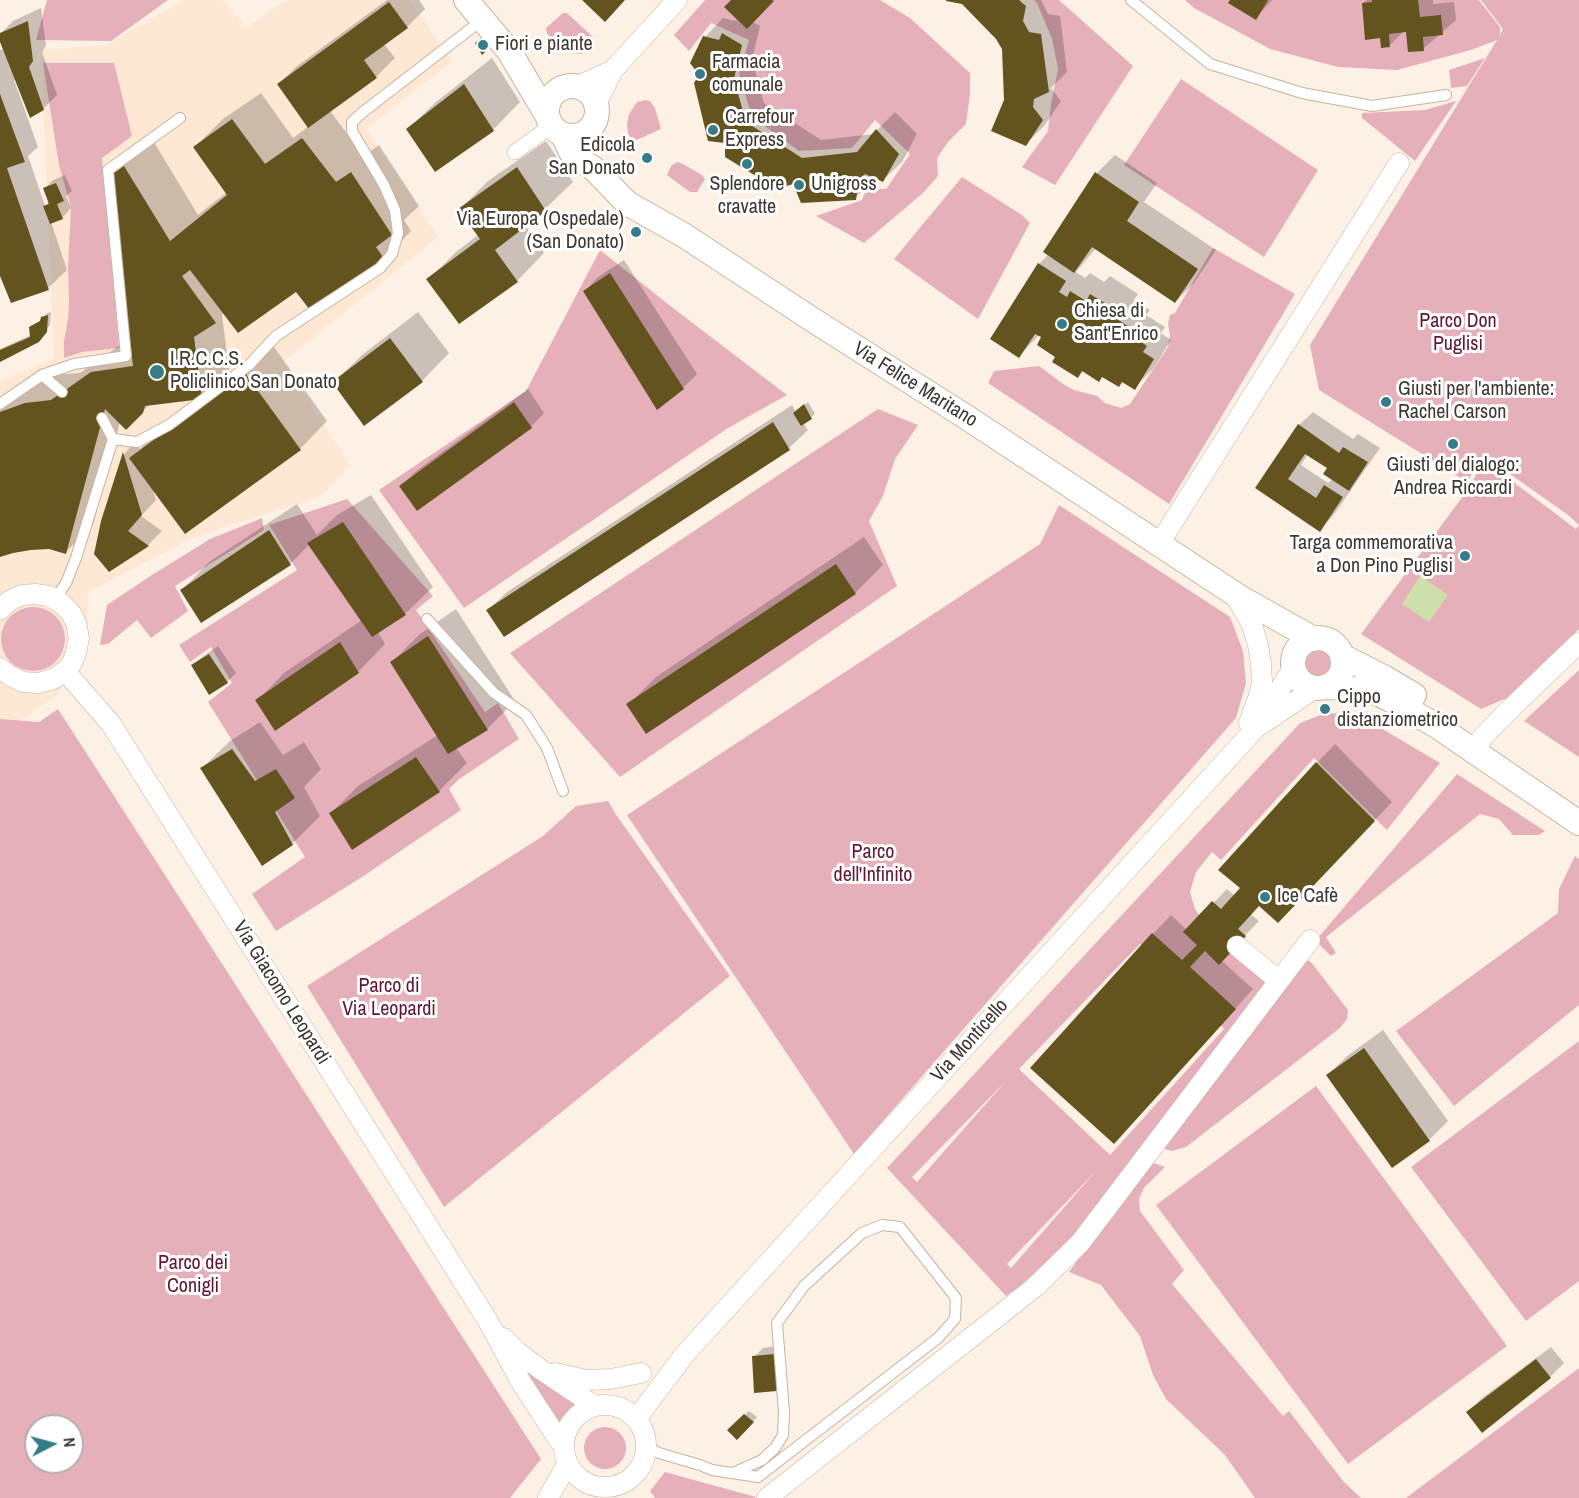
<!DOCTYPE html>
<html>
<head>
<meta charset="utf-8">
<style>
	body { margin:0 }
	#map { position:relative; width:1579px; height:1498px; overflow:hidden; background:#fdf1e5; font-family:"Archivo Narrow",sans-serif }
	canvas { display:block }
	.north { position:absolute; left:24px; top:1414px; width:60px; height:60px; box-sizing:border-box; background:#fff; border:2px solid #b3afac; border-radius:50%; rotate:84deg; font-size:16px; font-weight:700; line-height:24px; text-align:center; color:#403730 }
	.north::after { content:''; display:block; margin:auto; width:21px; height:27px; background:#367b88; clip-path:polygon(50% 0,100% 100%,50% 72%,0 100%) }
</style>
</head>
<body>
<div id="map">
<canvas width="1579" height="1498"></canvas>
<div class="north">N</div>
</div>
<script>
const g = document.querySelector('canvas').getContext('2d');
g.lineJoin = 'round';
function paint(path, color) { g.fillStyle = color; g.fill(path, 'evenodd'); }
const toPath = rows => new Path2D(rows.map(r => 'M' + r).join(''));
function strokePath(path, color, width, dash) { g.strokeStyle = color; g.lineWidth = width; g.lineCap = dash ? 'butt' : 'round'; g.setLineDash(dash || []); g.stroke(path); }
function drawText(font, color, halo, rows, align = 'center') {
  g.font = font + ' "Archivo Narrow",sans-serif'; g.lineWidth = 6; g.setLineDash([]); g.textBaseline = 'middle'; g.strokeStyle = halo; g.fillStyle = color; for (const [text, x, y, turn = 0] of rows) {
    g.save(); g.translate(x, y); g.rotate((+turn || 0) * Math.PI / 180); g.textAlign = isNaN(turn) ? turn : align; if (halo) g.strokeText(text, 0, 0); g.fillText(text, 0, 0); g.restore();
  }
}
const built = toPath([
	[183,0,223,0,246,28,286,0,410,0,452,61,366,129,438,237,283,362,350,465,321,496,192,538,88,592,87,654,54,698,0,734,0,381,54,359,41,50,106,45]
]);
const green = toPath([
	[47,0,168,0,111,41,36,40],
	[705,0,880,0,910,18,970,73,970,94,966,124,948,142,937,158,938,176,923,193,864,243,816,216,862,200,866,189,886,189,910,154,875,120,852,148,799,151,752,117,739,74,749,40,711,23,689,51,674,35],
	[1034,0,1059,0,1133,66,1055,185,1022,167,1048,131,1051,104,1058,69,1052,39,1037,3],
	[1185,0,1479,0,1500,27,1500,35,1503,29,1481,0,1579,0,1579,525,1568,515,1483,455,1467,482,1319,390,1310,345,1497,40,1471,50,1397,70,1338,67,1270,49,1194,8],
	[563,13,567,13,593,37,593,43,589,50,582,54,571,53,560,49,547,33,546,28],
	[1485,58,1467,86,1451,88,1449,70],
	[43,63,114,63,132,136,102,158,119,348,82,352,64,358,64,341,68,319,69,301,68,267,71,208,59,165],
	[1181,79,1318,170,1264,257,1124,165],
	[645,100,650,101,655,108,661,129,632,142,628,133,627,124,629,114,637,102],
	[1456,101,1415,161,1362,118,1362,113,1425,110],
	[677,162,683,164,702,175,705,179,697,192,690,192,667,175,671,166],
	[962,177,1022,215,1030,223,978,319,894,259],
	[1213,248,1295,294,1169,504,988,383,994,371,1039,366,1063,384,1074,390,1097,396,1105,403,1121,408,1130,404,1168,347,1170,335,1168,324,1170,315,1175,313],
	[600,250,673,308,787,395,728,428,464,608,379,490,526,391],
	[878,409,918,425,895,459,883,496,869,521,897,586,620,777,510,653],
	[1484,460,1576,529,1579,525,1579,629,1507,698,1481,709,1361,634,1469,488],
	[347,499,433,596,416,610,485,712,498,703,519,739,458,780,449,789,461,810,362,877,276,931,252,894,305,857,208,702,232,683,211,647,190,662,179,645,297,570,269,525],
	[1059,505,1230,617,1243,651,1246,683,1236,718,854,1154,627,815,1040,544],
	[262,518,264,530,175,586,188,611,151,638,137,620,108,644,100,645,107,605,152,575,210,539],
	'1 639a32 32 0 1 1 64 0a32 32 0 1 1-64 0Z',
	'1306 664a14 14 0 1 1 28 0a14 14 0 1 1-28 0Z',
	[1579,670,1579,757,1524,721],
	[58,709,541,1459,510,1498,0,1498,0,719,39,722],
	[36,1426,72,1426,72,1462,36,1462],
	[1326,713,1357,714,1440,763,1387,830,1314,758,1221,860,1212,852,1196,872,1190,892,1195,909,1204,922,1273,982,1079,1235,1021,1285,1006,1296,887,1168,1300,723],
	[1140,944,1224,1029,1110,1155,1019,1069],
	[1005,1082,917,1182,912,1177],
	[1096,1171,1011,1268,1007,1264],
	[1457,774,1545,831,1539,835,1513,835,1499,819,1480,814,1326,937,1336,953,1331,956,1320,945,1317,939],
	[608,801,617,816,730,976,444,1207,307,986,543,836,576,806],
	[1575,856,1579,859,1579,1005,1454,1106,1396,1031,1558,913,1559,889],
	[1305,959,1311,962,1348,1010,1347,1019,1340,1028,1186,1147,1172,1151,1160,1148],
	[1579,1041,1579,1281,1526,1321,1411,1167],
	[1316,1086,1507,1346,1348,1464,1156,1205],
	[1148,1161,1165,1167,1144,1188,1139,1199,1140,1211,1184,1270,1172,1284,1283,1416,1289,1411,1343,1481,1361,1498,1255,1498,1225,1455,1166,1399,1153,1375,1140,1336,1101,1285,1069,1272],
	[521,1367,582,1404,575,1408,561,1428],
	[1579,1368,1579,1498,1406,1498],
	'584 1448a21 21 0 1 1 42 0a21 21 0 1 1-42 0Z',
	[665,1472,756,1497,755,1498,655,1498,650,1491]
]);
const water = toPath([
	[1420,576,1448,595,1429,622,1402,604]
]);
const shadow = toPath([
	[387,0,419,0,425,9,407,27,384,44,395,58,376,77,330,111,364,156,379,145,419,206,404,220,411,231,384,259,296,290,224,312,222,315,229,370,201,397,150,404,126,428,120,422,93,525,65,553,49,548,31,548,0,555,0,406,27,385,54,375,80,373,120,345,132,343,113,176,141,148,152,139,198,215,227,192,195,147,223,119,261,93,293,138,309,126,279,84,297,66],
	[733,0,773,0,753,22,760,26,752,60,764,103,821,140,873,134,895,112,917,134,902,162,883,180,874,177,874,179,855,198,794,182,726,142,701,76,705,37,723,18,735,21,738,18],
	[947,0,1041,0,1048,14,1060,16,1067,72,1051,88,1061,101,1044,126,1025,145,1006,101,1004,49,998,38,963,2],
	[1232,0,1272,0,1256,18],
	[1367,0,1433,0,1433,4,1454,2,1456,20,1423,49,1408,31,1403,32,1389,46,1382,37,1363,3],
	[41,8,46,46,42,52,57,95,43,109,16,79,14,80,38,147,28,156,45,206,49,202,44,189,53,180,65,175,72,191,66,196,71,208,62,218,51,222,67,270,48,288,0,272,0,50,4,49,0,38,0,34,13,21],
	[492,58,520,102,493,130,408,129,436,102],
	[546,141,573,182,545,209,525,225,544,253,517,281,428,280,456,252,478,235,460,209,488,181],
	[1115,155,1157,183,1144,202,1216,250,1194,283,1175,302,1096,248,1076,272,1085,278,1090,273,1104,282,1110,276,1138,294,1134,300,1150,310,1146,315,1165,327,1161,333,1171,340,1153,369,1134,388,1123,381,1084,370,1078,376,1057,356,1043,337,1039,335,1019,356,1039,264,1049,254,1097,173],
	[624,260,697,374,683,388,585,291,598,277],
	[51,312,50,325,38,341,0,360,0,349,31,335,30,328,42,319,47,313],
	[418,312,449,353,422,381,334,382,362,355],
	[274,347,327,421,300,449,152,487,156,500,141,516,162,531,148,545,109,570,102,521,125,453,137,440,140,449,159,431],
	[528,389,544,413,531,427,401,486,415,472],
	[808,402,815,414,803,423,808,430,789,448,504,635,488,610,507,592,792,405,796,412],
	[1313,412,1353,439,1358,434,1380,448,1333,516,1319,530,1257,488,1299,425],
	[1308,454,1329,468,1333,479,1328,483,1301,465],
	[371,495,433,587,405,614,378,632,385,644,358,672,257,701,284,673,362,620,310,544,290,564,182,590,209,562,297,504,317,535,337,515],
	[864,537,883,565,855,593,628,705,656,677],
	[456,609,515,701,487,729,456,748,467,763,439,791,331,813,358,786,438,735,392,662,420,634],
	[218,646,236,673,227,682,193,666,202,657],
	[260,722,283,755,304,742,321,769,304,787,320,816,292,844,202,768,230,741],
	[1335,744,1392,802,1296,903,1259,905,1250,914,1259,921,1221,960,1253,989,1132,1124,1032,1068,1153,934,1171,915,1187,930,1227,889,1235,896,1317,763],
	[1383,1030,1448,1121,1429,1140,1393,1166,1328,1075,1347,1056],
	[783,1345,786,1380,777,1389,754,1357,763,1348],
	[1551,1347,1564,1363,1550,1377,1483,1430,1468,1412,1482,1398],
	[749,1411,757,1417,737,1438,729,1430]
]);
const building = toPath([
	[582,0,625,0,605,22],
	[731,0,772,0,774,1,747,29,724,7],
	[946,0,1019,0,1026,6,1023,21,1029,32,1041,34,1049,92,1034,99,1033,107,1043,120,1026,146,991,131,1004,100,1002,49,996,39,962,4,946,1],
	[1230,0,1268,0,1256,20,1228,3],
	[1372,0,1418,0,1420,17,1441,15,1443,35,1423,37,1424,51,1408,52,1406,32,1389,34,1390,47,1381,48,1380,38,1365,40,1362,3,1372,2],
	[389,2,408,28,364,60,377,78,308,128,277,84],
	[28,21,33,61,29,67,44,110,30,118,0,42,0,33],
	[722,33,742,45,734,79,746,122,802,158,857,152,876,129,899,154,883,182,865,174,859,179,856,200,801,203,793,184,777,189,725,157,725,143,708,141,694,83,699,75,690,63,703,36,719,40],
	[482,37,490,47,482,55,475,43],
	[464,84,494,131,435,172,406,129],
	[0,94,25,162,7,168,49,290,11,303,0,276],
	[232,119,265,164,302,138,336,182,351,172,392,235,376,247,385,260,310,310,296,292,238,333,190,270,182,276,216,323,194,337,202,399,145,406,143,413,126,430,105,409,66,554,49,549,31,550,13,553,0,557,0,412,25,403,51,400,91,372,133,366,111,175,124,166,170,241,227,195,193,147],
	[517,167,546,211,495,250,518,282,459,324,426,279,480,239,458,209],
	[1095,172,1139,202,1127,221,1198,269,1175,303,1092,247,1074,273,1043,252],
	[56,183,64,201,57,204,63,219,50,224,43,206,49,204,43,188],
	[1038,263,1066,281,1059,292,1067,297,1070,291,1086,301,1090,294,1121,313,1117,319,1132,329,1129,334,1147,346,1143,352,1154,359,1135,390,1122,382,1119,387,1102,377,1099,382,1082,371,1078,378,1052,362,1055,357,1037,345,1041,337,1035,334,1019,358,990,339],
	[610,273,684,389,657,410,583,291],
	[48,315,47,332,39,342,0,362,0,350,30,337,29,327,40,321,41,317],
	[390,338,423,382,364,426,332,382],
	[245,373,301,450,185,534,129,458],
	[514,402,532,428,417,511,399,486],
	[804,404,812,419,801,426,793,413],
	[773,422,790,450,504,637,486,610],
	[1298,424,1339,453,1343,447,1368,462,1349,491,1323,474,1327,468,1305,454,1288,479,1316,498,1324,485,1343,497,1320,532,1255,488],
	[123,452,142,515,128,531,149,546,109,572,94,554,101,521],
	[343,522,406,615,372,637,307,543],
	[269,530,291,565,201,623,180,590],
	[836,564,856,594,646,734,626,704],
	[428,636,488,730,448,754,390,662],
	[340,642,359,673,275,731,255,700],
	[209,654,228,683,209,695,191,665],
	[232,749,255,781,276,769,295,798,275,812,293,845,262,866,200,768],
	[416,757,440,792,352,850,329,813],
	[1316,762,1375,821,1278,923,1259,906,1238,929,1246,936,1219,965,1205,951,1190,967,1236,1009,1114,1144,1030,1068,1152,933,1182,960,1197,945,1183,932,1212,901,1221,909,1240,888,1218,870],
	[1364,1048,1430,1141,1392,1168,1326,1075],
	[775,1354,777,1391,754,1393,752,1356],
	[1536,1359,1551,1378,1482,1433,1466,1412],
	[744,1414,754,1422,737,1440,727,1430]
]);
const service = toPath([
	[1131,0,1210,64,1302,93,1372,106,1446,95],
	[42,375,62,392],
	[0,404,42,375,74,364,126,356,108,170,180,118],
	[102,418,113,439],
	[55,599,66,583,76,558,113,439,137,442,169,425,249,365,276,336,380,268,392,254,398,233,395,210,384,185,352,131,352,122,363,112,482,20],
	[427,619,494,693,526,715,547,748,563,791],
	[646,1447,659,1453,700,1465,712,1470,758,1477,938,1338,955,1319,956,1298,900,1227,882,1225,862,1233,804,1286,777,1323,784,1412,783,1435,775,1448,762,1460,733,1473]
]);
const pedestrian = toPath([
	[515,152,551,126]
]);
const minor = toPath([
	[576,87,613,70],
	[596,104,613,70,677,0],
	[1159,544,1399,163],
	[1232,593,1238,600,1252,625,1258,645,1261,664,1262,682,1258,699,1249,723],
	[0,610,9,601,22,595,35,594,49,596,61,603,71,613,76,623,79,638,76,653,72,663,65,671,53,679,38,683,23,682,10,676,0,668],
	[65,671,111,724,488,1321,521,1382,564,1448],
	[1262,724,1315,688],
	[1474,751,1483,737,1505,714,1579,643],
	[1237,946,1278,980],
	[504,1338,516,1351,540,1369,595,1406],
	[555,1373,586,1380,611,1379,641,1373],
	'564 1446a41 41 0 1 1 82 0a41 41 0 1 1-82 0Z',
	[636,1419,685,1354,1255,729,1293,668],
	[548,1498,568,1463],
	[767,1498,1034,1288,1080,1243,1310,940]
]);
const tertiary = toPath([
	[466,0,509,51,547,115],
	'547 111a25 25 0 1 1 50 0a25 25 0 1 1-50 0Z',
	[563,135,571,152,579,160,593,168,627,203,685,236,816,322,963,415,1241,598,1314,639],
	'1293 663a25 25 0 1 1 50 0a25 25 0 1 1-50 0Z',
	[1342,656,1385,678,1414,695],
	[1326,687,1348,688,1368,691,1379,694,1391,700,1437,726,1579,823]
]);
const markers = [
	[483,45,6,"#367b88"],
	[700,74,6,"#367b88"],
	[713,130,6,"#367b88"],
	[647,158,6,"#367b88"],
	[747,164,6,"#367b88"],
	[799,185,6,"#367b88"],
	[636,232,6,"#367b88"],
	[1062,324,6,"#367b88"],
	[157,372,8,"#367b88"],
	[1386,402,6,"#367b88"],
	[1453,444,6,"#367b88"],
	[1465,556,6,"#367b88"],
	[1325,709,6,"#367b88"],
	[1265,897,6,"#367b88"]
];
const poiNames = [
	["Fiori e piante",495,45],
	["Farmacia",712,63],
	["comunale",712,86],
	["Carrefour",725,118],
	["Express",725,141],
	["Edicola",635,146,"right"],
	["San Donato",635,169,"right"],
	["Splendore",747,185,"center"],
	["cravatte",747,208,"center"],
	["Unigross",811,185],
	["Via Europa (Ospedale)",624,220,"right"],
	["(San Donato)",624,243,"right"],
	["Chiesa di",1074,312],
	["Sant'Enrico",1074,335],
	["I.R.C.C.S.",170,360],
	["Policlinico San Donato",170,383],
	["Giusti per l'ambiente:",1398,390],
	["Rachel Carson",1398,413],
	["Giusti del dialogo:",1453,466,"center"],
	["Andrea Riccardi",1453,489,"center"],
	["Targa commemorativa",1453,544,"right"],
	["a Don Pino Puglisi",1453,567,"right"],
	["Cippo",1337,698],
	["distanziometrico",1337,721],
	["Ice Cafè",1277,897]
];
const parkNames = [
	["Parco Don",1458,322],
	["Puglisi",1458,345],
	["Parco",873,853],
	["dell'Infinito",873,876],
	["Parco di",389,987],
	["Via Leopardi",389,1010],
	["Parco dei",193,1264],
	["Conigli",193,1287]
];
const streetNames = [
	["Via Felice Maritano",915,385,32],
	["Via Giacomo Leopardi",281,993,58],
	["Via Monticello",970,1041,-48]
];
paint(built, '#fee8d4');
paint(green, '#e6b0bb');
paint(water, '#cde0aa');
paint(shadow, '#0003');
paint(building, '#63541f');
strokePath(service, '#c7b3a0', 12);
strokePath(pedestrian, '#c7b3a0', 16);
strokePath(minor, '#c7b3a0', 21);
strokePath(tertiary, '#c7b3a0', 26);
strokePath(service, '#fff', 10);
strokePath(pedestrian, '#fff', 15);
strokePath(minor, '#fff', 20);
strokePath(tertiary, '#fff', 24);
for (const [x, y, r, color] of markers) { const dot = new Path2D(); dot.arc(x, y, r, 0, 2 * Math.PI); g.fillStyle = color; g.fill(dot); strokePath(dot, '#fff', 2); }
drawText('20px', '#403730', '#fff', poiNames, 'left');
drawText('20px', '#5f182f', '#fff', parkNames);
drawText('20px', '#403730', '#fff', streetNames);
</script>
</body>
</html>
